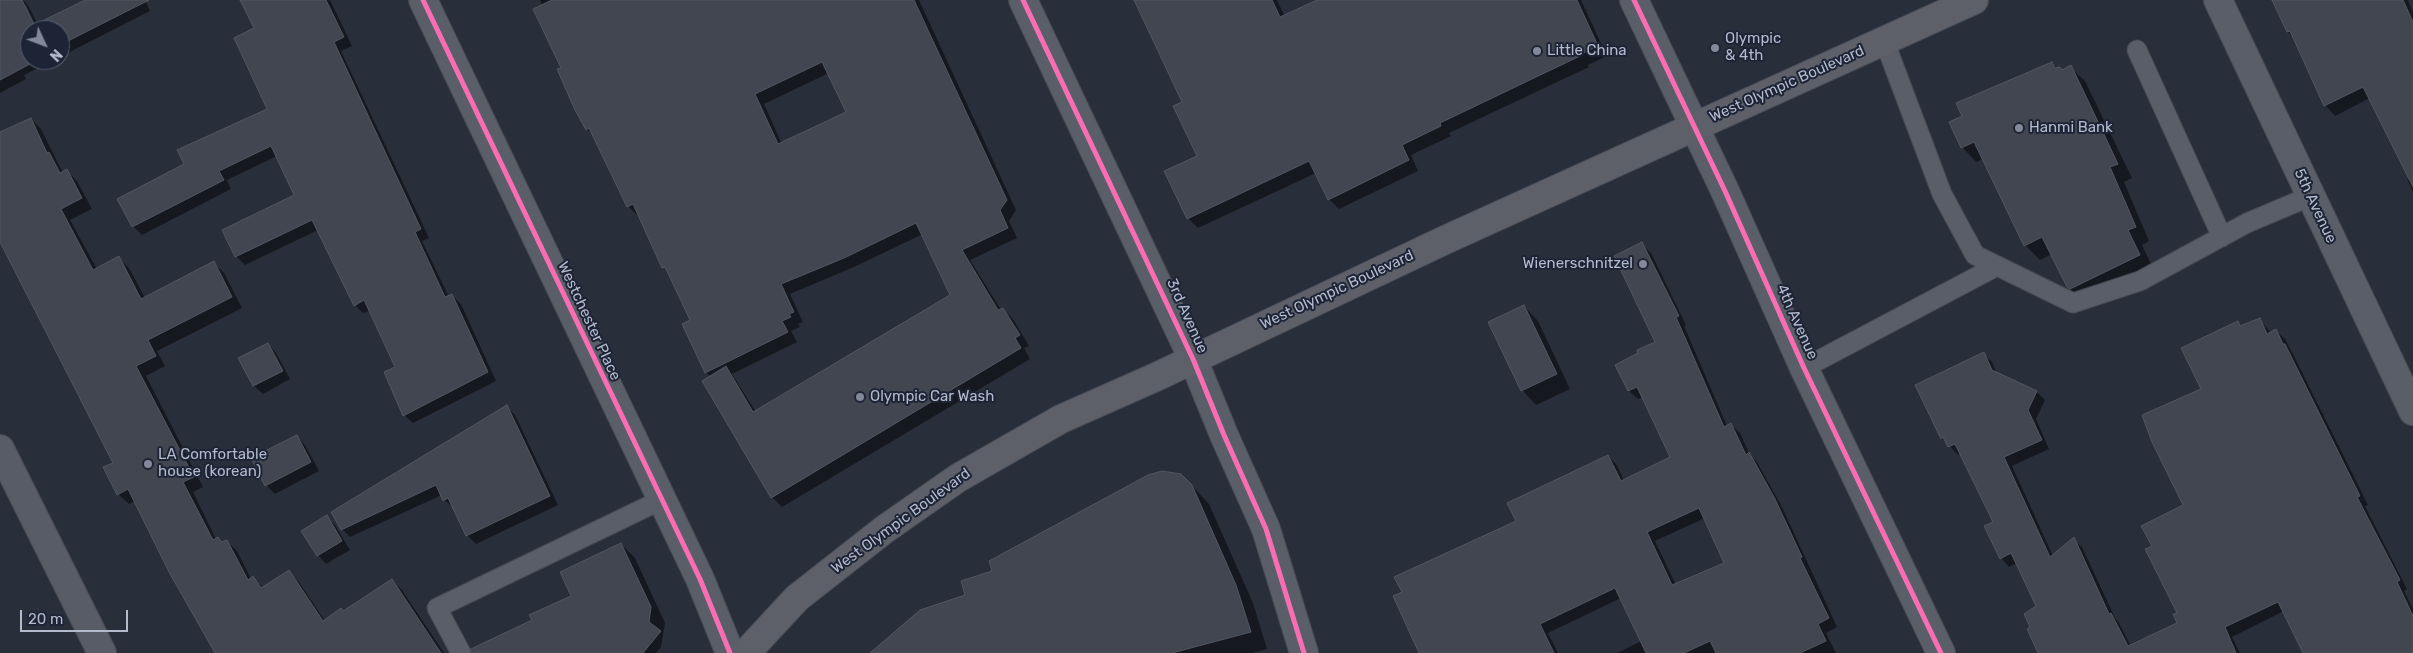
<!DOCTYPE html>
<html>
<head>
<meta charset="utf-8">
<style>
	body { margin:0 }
	#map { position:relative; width:2413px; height:653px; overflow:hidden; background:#292f3a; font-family:Rubik,sans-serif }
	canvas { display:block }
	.north { position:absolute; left:20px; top:20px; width:50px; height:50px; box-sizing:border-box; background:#1c2436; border:1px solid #586072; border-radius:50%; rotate:133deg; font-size:14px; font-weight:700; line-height:20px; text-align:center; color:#b3bacb }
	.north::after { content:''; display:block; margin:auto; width:18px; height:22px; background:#838998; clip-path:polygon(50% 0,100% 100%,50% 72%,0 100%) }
	.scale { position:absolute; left:20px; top:610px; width:108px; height:22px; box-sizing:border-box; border:2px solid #b3bacb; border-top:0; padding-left:6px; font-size:15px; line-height:18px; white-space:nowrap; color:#b3bacb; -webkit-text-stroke:4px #1c2436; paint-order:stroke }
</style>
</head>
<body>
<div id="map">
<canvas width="2413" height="653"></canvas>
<div class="north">N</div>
<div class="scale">20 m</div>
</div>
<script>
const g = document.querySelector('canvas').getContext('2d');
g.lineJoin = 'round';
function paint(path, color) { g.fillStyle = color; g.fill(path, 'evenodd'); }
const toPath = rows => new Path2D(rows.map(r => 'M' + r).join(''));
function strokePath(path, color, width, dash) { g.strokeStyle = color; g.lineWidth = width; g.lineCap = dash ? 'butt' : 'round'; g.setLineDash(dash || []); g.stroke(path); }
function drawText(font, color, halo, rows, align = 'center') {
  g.font = font + ' Rubik,sans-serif'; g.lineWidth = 4; g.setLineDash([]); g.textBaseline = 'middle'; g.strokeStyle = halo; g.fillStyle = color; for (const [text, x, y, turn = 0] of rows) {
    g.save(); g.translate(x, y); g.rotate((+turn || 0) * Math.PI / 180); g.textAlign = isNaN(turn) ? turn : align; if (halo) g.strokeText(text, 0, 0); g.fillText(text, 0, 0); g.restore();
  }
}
const shadow = toPath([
	[0,0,23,0,28,5,38,25,88,0,145,0,150,11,60,57,60,30,38,30,26,5,23,5,35,30,30,30,30,60,54,60,24,75,26,79,0,93],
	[242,0,330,0,352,46,341,51,429,238,422,241,449,297,452,295,461,304,496,381,413,423,404,415,396,367,369,311,363,313,355,305,318,230,245,265,236,256,224,230,295,196,277,156,227,180,231,189,142,235,133,226,119,199,185,164,268,110,256,29],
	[540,0,919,0,1016,210,1009,221,1017,238,970,260,1001,310,1003,309,1013,319,1029,346,1024,348,1030,359,782,507,772,497,711,377,706,372,692,321,640,215,638,216,628,206,593,135,587,129,562,68],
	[829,73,847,113,782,144,764,104],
	[923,234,951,295,756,412,732,374,797,342,791,331,800,327,798,324,803,322,790,294,854,267],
	[1135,0,1277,0,1285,17,1320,0,1581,0,1607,56,1588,65,1589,67,1449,133,1451,136,1411,155,1418,171,1339,209,1329,199,1316,173,1198,228,1188,218,1198,156,1184,103],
	[2273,0,2408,0,2413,13,2413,192,2407,179,2410,178,2370,98,2335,116,2325,105,2294,38,2288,32],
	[2051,63,2062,71,2070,67,2085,81,2132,178,2124,182,2149,241,2142,245,2154,270,2082,301,2068,287,2052,254,2040,260,2025,245,1983,159,1976,162,1962,147],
	[31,119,41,129,63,173,67,171,77,181,92,209,70,220,97,269,119,258,129,268,145,298,214,263,224,273,242,308,157,351,165,366,146,376,203,487,193,492,216,539,223,543,227,541,237,551,251,579,253,578,263,588,289,572,299,582,325,621,343,612,392,580,402,590,444,653,216,653,204,634,135,501,129,504,118,494,115,463,0,240,0,133],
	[1642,244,1651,253,1686,325,1684,326,1727,426,1731,425,1740,433,1750,455,1757,462,1783,509,1837,627,1826,633,1836,653,1617,653,1641,641,1621,598,1548,633,1558,653,1422,653,1517,521,1608,456,1617,465,1624,481,1671,457,1643,397,1638,399,1629,391,1657,342],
	[1705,518,1725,563,1676,585,1655,541],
	[1524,306,1538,321,1570,389,1536,405,1522,390],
	[2259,319,2271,333,2276,331,2285,339,2293,354,2368,505,2365,506,2407,589,2404,591,2413,609,2413,653,2303,653,2304,652,2284,611,2232,637,2240,653,2042,653,2037,606,2017,563,2009,567,2001,558,1995,522,1961,453,1958,455,1942,438,1984,354,1992,362,1997,374,2037,392,2045,400,2036,419,2049,449,2012,466,2053,556,2073,539,2082,547,2115,618,2119,623,2131,646,2178,623,2178,614,2153,547,2184,506,2203,390,2238,323,2242,327],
	[268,344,276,353,290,379,263,394,254,386,240,359],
	[507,407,515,415,558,505,476,544,467,535,454,508,444,500,442,495,350,537,342,529],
	[297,436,305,445,319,471,275,494,266,485],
	[1172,472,1185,478,1209,504,1253,603,1267,649,1253,653,872,653,967,596,994,572,1157,473],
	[327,517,335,525,350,550,326,564,318,555],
	[621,544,635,558,665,623,661,647,656,653,473,653,573,597]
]);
const building = toPath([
	[0,0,22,0,34,25,85,0,149,0,60,45,60,30,30,30,30,64,0,80,0,0],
	[240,0,326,0,344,37,334,42,421,229,415,232,445,297,452,294,488,372,403,416,384,372,395,367,364,300,354,306,312,220,235,257,222,230,294,195,271,146,219,171,224,180,132,227,117,199,184,164,177,150,267,109,234,38,254,28,240,0],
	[552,0,914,0,1007,200,1000,210,1008,228,962,250,998,310,1003,308,1020,335,1015,338,1021,348,771,498,702,381,726,366,753,412,950,295,916,223,844,258,781,284,794,312,789,314,791,317,782,321,788,332,705,373,682,324,690,320,665,267,662,268,633,204,627,207,589,128,586,130,575,110,557,69,561,68,533,9,552,0],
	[822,62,846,112,778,144,755,94,822,62],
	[1134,0,1272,0,1280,17,1317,0,1577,0,1598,46,1579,55,1580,56,1440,123,1441,126,1402,145,1409,160,1328,200,1309,161,1187,219,1164,171,1197,156,1173,106,1182,102,1134,0],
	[2272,0,2403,0,2413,22,2413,187,2363,87,2324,106,2290,31,2287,32,2272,0],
	[2052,62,2055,68,2060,67,2062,70,2071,65,2118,164,2110,167,2136,227,2128,230,2140,255,2070,289,2067,287,2042,237,2024,246,1974,142,1961,148,1949,122,1962,116,1956,103,2052,62],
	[31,118,47,153,49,152,60,173,67,169,82,198,61,209,93,270,119,256,141,299,214,261,232,297,148,340,156,356,136,366,194,477,183,482,213,540,218,537,221,542,227,540,248,580,253,576,261,588,289,570,323,621,341,608,343,611,392,579,441,653,215,653,169,572,128,489,117,495,103,467,113,463,0,242,0,132,31,118],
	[1642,242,1679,316,1676,317,1724,427,1731,423,1746,455,1749,452,1775,499,1802,557,1800,558,1829,618,1818,624,1826,641,1800,653,1716,653,1710,641,1684,653,1646,653,1615,588,1540,624,1554,653,1419,653,1393,596,1402,592,1394,577,1516,521,1507,503,1608,455,1621,481,1670,457,1637,387,1628,391,1615,365,1638,353,1637,350,1655,342,1614,256,1642,242],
	[1699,508,1724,563,1672,585,1647,532,1699,508],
	[1524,305,1557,374,1521,391,1488,322,1524,305],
	[2260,318,2267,334,2276,329,2283,344,2285,344,2360,496,2357,497,2400,580,2397,582,2413,616,2413,653,2303,653,2278,602,2225,627,2236,653,2038,653,2027,629,2030,627,2024,614,2036,606,2011,553,2000,559,1984,526,1993,522,1955,444,1948,447,1943,437,1941,439,1915,385,1984,352,1992,370,2037,391,2028,410,2042,440,2004,457,2050,557,2074,537,2109,614,2111,613,2128,646,2177,623,2173,614,2177,613,2145,549,2152,546,2141,526,2183,505,2152,442,2142,415,2201,389,2181,348,2238,321,2240,326,2260,318],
	[268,343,283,371,253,386,238,358,268,343],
	[507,405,550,496,466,536,448,498,443,501,436,485,341,530,331,512,507,405],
	[297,435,311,462,265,486,251,458,297,435],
	[1162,471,1181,474,1192,485,1236,585,1251,632,1172,653,870,653,920,610,965,595,961,581,992,571,989,561,1148,475,1162,471],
	[327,515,342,541,317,556,301,531,327,515],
	[621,543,651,607,649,622,661,631,643,653,472,653,471,649,532,620,529,615,571,596,560,572,621,543]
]);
const service = toPath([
	[1884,40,1942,194,1975,255,2073,303,2140,281,2247,223,2311,196],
	[2137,50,2222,237],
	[1804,368,1997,266],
	[461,653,437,608,661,500]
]);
const minor = toPath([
	[423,0,700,579,730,653],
	[1023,0,1193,359,1224,435,1266,529,1304,653],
	[1634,0,1725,191,1804,368,1941,653],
	[2218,0,2413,411]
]);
const secondary = toPath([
	[0,449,102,653]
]);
const primary = toPath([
	[746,653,797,598,885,529,958,478,1061,419,1156,377,1445,240,1974,0]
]);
const cycleway = toPath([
	[423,0,700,579,730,653],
	[1023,0,1193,359,1224,435,1266,529,1304,653],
	[1634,0,1725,191,1804,368,1941,653]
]);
const markers = [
	[1715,48,5,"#838998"],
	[1537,51,5,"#838998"],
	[2019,128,5,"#838998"],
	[1643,264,5,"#838998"],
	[860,397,5,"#838998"],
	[148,464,5,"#838998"]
];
const poiNames = [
	["Olympic",1725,39],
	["& 4th",1725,56],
	["Little China",1547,51],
	["Hanmi Bank",2029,128],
	["Wienerschnitzel",1633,264,"right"],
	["Olympic Car Wash",870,397],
	["LA Comfortable",158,455],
	["house (korean)",158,472]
];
const streetNames = [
	["West Olympic Boulevard",1787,84,-24],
	["5th Avenue",2315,206,65],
	["West Olympic Boulevard",1337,290,-25],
	["3rd Avenue",1187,316,66],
	["Westchester Place",589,321,65],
	["4th Avenue",1797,322,66],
	["West Olympic Boulevard",901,521,-36]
];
paint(shadow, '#0007');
paint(building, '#414650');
strokePath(building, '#515761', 1);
strokePath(service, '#464a53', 21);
strokePath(minor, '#464a53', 30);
strokePath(secondary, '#464a53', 30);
strokePath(primary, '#474c57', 30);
strokePath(service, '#5a5e68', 19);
strokePath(minor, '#5a5e68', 28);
strokePath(secondary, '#585c66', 28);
strokePath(primary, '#5d6069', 28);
strokePath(cycleway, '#f96db3', 5);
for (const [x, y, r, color] of markers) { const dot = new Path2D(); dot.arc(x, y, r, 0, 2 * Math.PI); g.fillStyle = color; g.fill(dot); strokePath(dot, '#1c2436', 2); }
drawText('15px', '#b3bacb', '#1c2436', poiNames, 'left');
drawText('15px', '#b3bacb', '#1c2436', streetNames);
</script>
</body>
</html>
